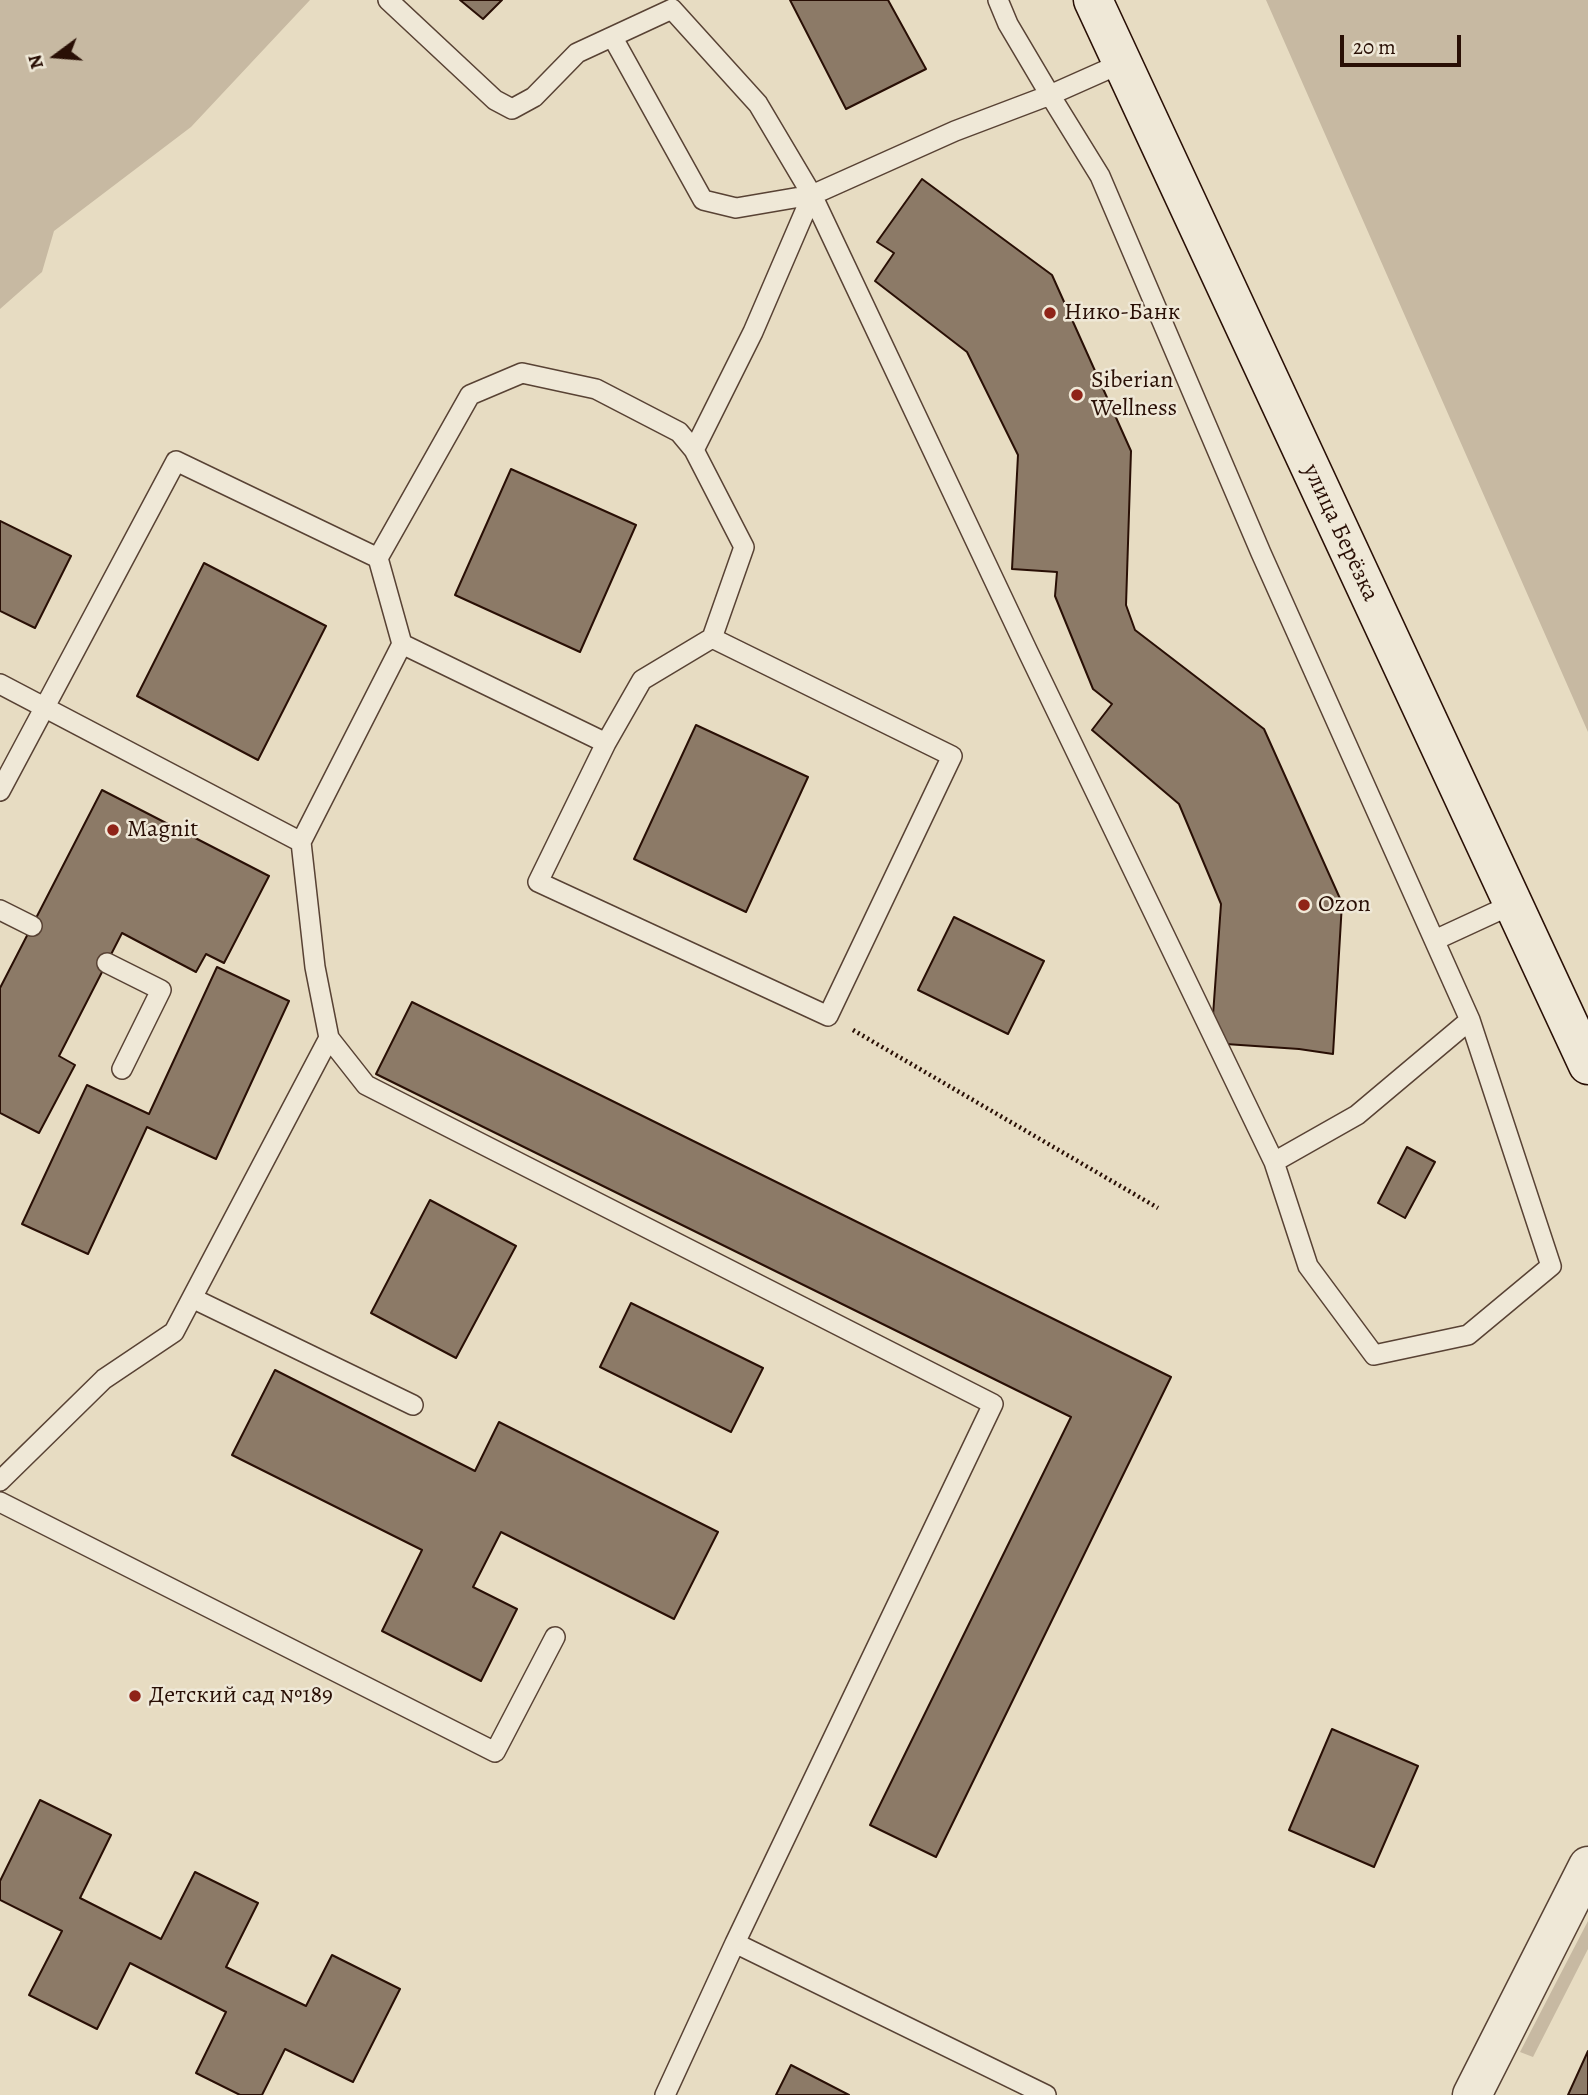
<!DOCTYPE html>
<html>
<head>
<meta charset="utf-8">
<style>
	body { margin:0 }
	#map { position:relative; width:1588px; height:2095px; overflow:hidden; background:#e7dcc2; font-family:Alegreya,serif }
	canvas { display:block }
	.north { position:absolute; left:21px; top:21px; width:70px; height:70px; -webkit-text-stroke:5px #efe8d7; paint-order:stroke; rotate:254deg; font-size:19px; font-weight:700; line-height:28px; text-align:center; color:#290f05 }
	.north::after { content:''; display:block; margin:auto; width:24px; height:32px; background:#290f05; clip-path:polygon(50% 0,100% 100%,50% 72%,0 100%) }
	.scale { position:absolute; left:1340px; top:35px; width:121px; height:32px; box-sizing:border-box; border:4px solid #290f05; border-top:0; padding-left:9px; font-size:21px; line-height:24px; white-space:nowrap; color:#290f05; -webkit-text-stroke:5px #efe8d7; paint-order:stroke }
</style>
</head>
<body>
<div id="map">
<canvas width="1588" height="2095"></canvas>
<div class="north">N</div>
<div class="scale">20 m</div>
</div>
<script>
const g = document.querySelector('canvas').getContext('2d');
g.lineJoin = 'round';
function paint(path, color) { g.fillStyle = color; g.fill(path, 'evenodd'); }
const toPath = rows => new Path2D(rows.map(r => 'M' + r).join(''));
function strokePath(path, color, width, dash) { g.strokeStyle = color; g.lineWidth = width; g.lineCap = dash ? 'butt' : 'round'; g.setLineDash(dash || []); g.stroke(path); }
function drawText(font, color, halo, rows, align = 'center') {
  g.font = font + ' Alegreya,serif'; g.lineWidth = 5; g.setLineDash([]); g.textBaseline = 'middle'; g.strokeStyle = halo; g.fillStyle = color; for (const [text, x, y, turn = 0] of rows) {
    g.save(); g.translate(x, y); g.rotate((+turn || 0) * Math.PI / 180); g.textAlign = isNaN(turn) ? turn : align; if (halo) g.strokeText(text, 0, 0); g.fillText(text, 0, 0); g.restore();
  }
}
const green = toPath([
	[0,0,310,0,191,127,54,231,42,272,0,309],
	[1266,0,1588,0,1588,732],
	[1588,1921,1588,1949,1533,2057,1520,2052]
]);
const building = toPath([
	[460,0,502,0,483,19,460,0],
	[790,0,888,0,926,69,846,109,790,0],
	[922,179,1052,275,1131,451,1126,605,1135,630,1264,729,1342,903,1333,1054,1299,1049,1211,1043,1221,904,1179,804,1092,730,1112,704,1093,689,1055,596,1057,572,1012,569,1018,455,967,352,875,281,894,253,877,242,922,179],
	[511,469,636,525,580,652,455,595,511,469],
	[0,521,71,556,35,628,0,611,0,521],
	[204,563,326,626,258,760,137,696,204,563],
	[696,725,808,777,746,912,634,859,696,725],
	[102,790,269,876,224,963,206,954,196,972,122,933,59,1056,75,1065,39,1133,0,1113,0,988,102,790],
	[954,917,1044,961,1008,1034,918,990,954,917],
	[217,967,289,1001,216,1159,147,1127,88,1254,22,1224,87,1085,149,1114,217,967],
	[412,1002,1171,1377,936,1857,870,1825,1071,1417,376,1074,412,1002],
	[1407,1147,1435,1162,1405,1218,1378,1203,1407,1147],
	[430,1200,516,1246,456,1358,371,1313,430,1200],
	[631,1303,763,1368,731,1432,600,1367,631,1303],
	[275,1370,475,1471,499,1422,718,1532,674,1619,501,1532,473,1587,517,1609,481,1681,382,1631,422,1550,232,1455,275,1370],
	[1332,1729,1418,1766,1374,1867,1289,1830,1332,1729],
	[40,1800,111,1835,80,1898,161,1939,195,1872,258,1903,226,1967,306,2006,332,1955,400,1989,353,2082,285,2049,262,2095,240,2095,196,2073,226,2012,130,1963,97,2029,29,1995,62,1931,0,1900,0,1881,40,1800],
	[1588,2051,1588,2095,1568,2095,1588,2051],
	[791,2065,849,2095,776,2095,791,2065]
]);
const path = toPath([
	[853,1030,1158,1208]
]);
const service = toPath([
	[388,0,495,100,512,109,534,97,577,53,672,9,758,104,812,195,955,131,1050,95,1100,176,1261,553,1470,1020,1551,1266,1468,1335,1374,1355,1308,1266,1274,1162,1028,652,812,195],
	[998,0,1008,24,1050,95,1122,63],
	[613,38,703,200,736,208,812,195],
	[694,450,753,332,812,195],
	[378,558,470,395,522,373,596,389,679,432,694,450,744,547,712,638],
	[0,684,301,842,402,644,606,743,538,882,828,1016,952,756,712,638,642,680,606,743],
	[0,791,176,461,378,558,402,644],
	[301,842,315,967,329,1038,366,1085,993,1404,735,1943,1046,2095],
	[0,910,32,926],
	[1435,940,1513,904],
	[107,963,161,990,122,1069],
	[1274,1162,1357,1115,1470,1020],
	[192,1298,413,1405],
	[0,1481,104,1379,174,1332,329,1038],
	[0,1502,495,1752,555,1637],
	[665,2095,735,1943]
]);
const minor = toPath([
	[1472,2095,1588,1866]
]);
const secondary = toPath([
	[1093,0,1588,1065]
]);
const markers = [
	[1050,313,7,"#8f2418"],
	[1077,395,7,"#8f2418"],
	[113,830,7,"#8f2418"],
	[1304,905,7,"#8f2418"],
	[135,1696,7,"#8f2418"]
];
const poiNames = [
	["Нико-Банк",1064,313],
	["Siberian",1091,381],
	["Wellness",1091,409],
	["Magnit",127,830],
	["Ozon",1318,905],
	["Детский сад №189",149,1696]
];
const streetNames = [
	["улица Берёзка",1340,533,65]
];
paint(green, '#c7b9a2');
paint(building, '#8c7a67');
strokePath(building, '#290f05', 2);
strokePath(service, '#584234', 22);
strokePath(minor, '#584234', 41);
strokePath(secondary, '#290f05', 41);
strokePath(path, '#290f05', 4.5, [2, 3.5]);
strokePath(service, '#efe8d7', 19);
strokePath(minor, '#efe8d7', 38);
strokePath(secondary, '#efe8d7', 38);
for (const [x, y, r, color] of markers) { const dot = new Path2D(); dot.arc(x, y, r, 0, 2 * Math.PI); g.fillStyle = color; g.fill(dot); strokePath(dot, '#efe8d7', 2.5); }
drawText('24px', '#290f05', '#efe8d7', poiNames, 'left');
drawText('24px', '#290f05', '#efe8d7', streetNames);
</script>
</body>
</html>
